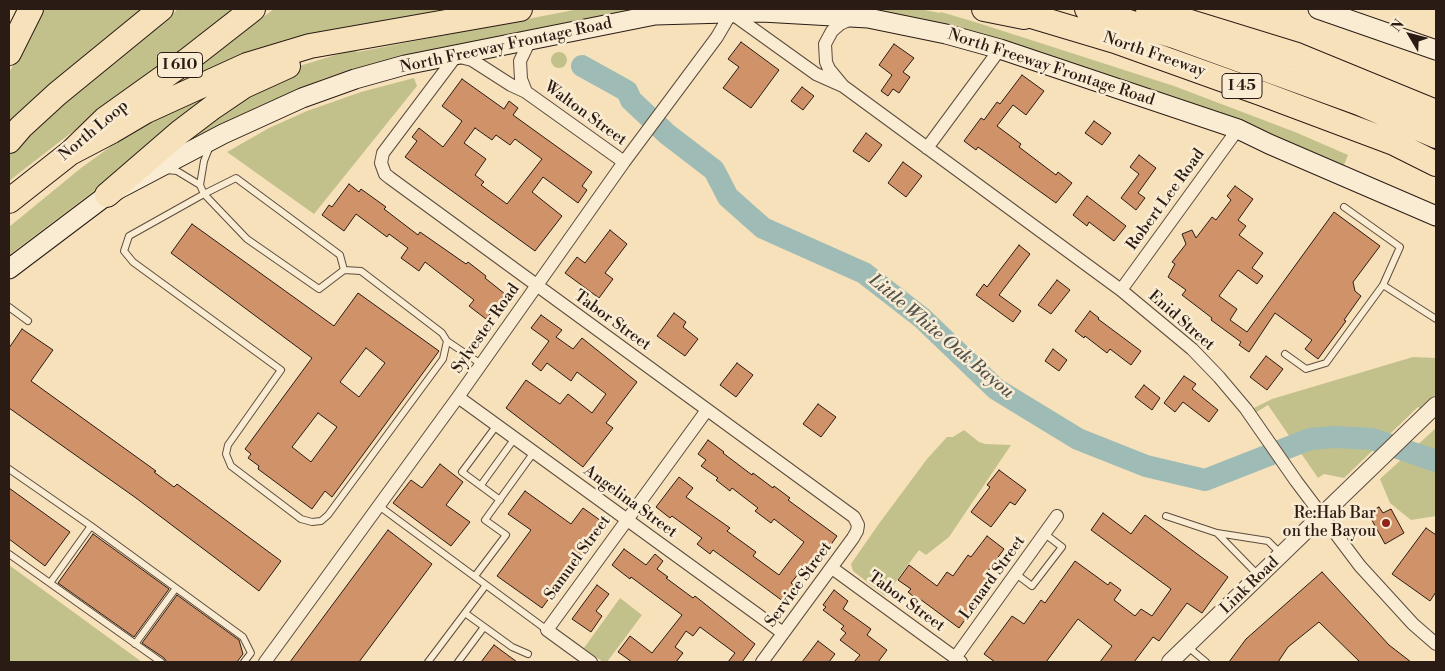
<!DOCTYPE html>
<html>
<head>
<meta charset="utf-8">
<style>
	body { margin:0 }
	#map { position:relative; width:1445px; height:671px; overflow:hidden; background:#f7e1ba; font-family:"Libre Bodoni",serif }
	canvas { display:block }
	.frame { position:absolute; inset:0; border:10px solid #2a1b15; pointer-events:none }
	.north { position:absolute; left:1385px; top:10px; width:50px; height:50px; -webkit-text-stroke:4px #faecd2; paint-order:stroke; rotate:307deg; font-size:14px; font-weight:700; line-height:20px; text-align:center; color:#2a1b15 }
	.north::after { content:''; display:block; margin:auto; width:18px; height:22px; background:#2a1b15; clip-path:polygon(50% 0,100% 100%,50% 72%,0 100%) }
</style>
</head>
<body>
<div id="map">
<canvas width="1445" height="671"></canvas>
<div class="frame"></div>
<div class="north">N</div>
</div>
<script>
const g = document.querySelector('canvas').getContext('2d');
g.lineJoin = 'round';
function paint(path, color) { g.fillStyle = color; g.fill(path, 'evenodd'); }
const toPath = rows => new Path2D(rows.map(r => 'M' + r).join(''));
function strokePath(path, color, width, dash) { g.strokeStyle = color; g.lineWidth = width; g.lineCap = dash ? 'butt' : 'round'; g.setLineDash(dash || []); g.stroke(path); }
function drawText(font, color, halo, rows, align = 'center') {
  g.font = font + ' "Libre Bodoni",serif'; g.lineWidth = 5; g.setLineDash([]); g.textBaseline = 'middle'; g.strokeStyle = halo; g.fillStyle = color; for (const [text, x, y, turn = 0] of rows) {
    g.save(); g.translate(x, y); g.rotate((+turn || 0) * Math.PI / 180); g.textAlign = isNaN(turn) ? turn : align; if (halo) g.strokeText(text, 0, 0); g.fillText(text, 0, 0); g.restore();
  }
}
const green = toPath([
	[42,9,142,9,59,77,9,124,9,73],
	[178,9,237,9,67,136,9,181,9,154,34,127,164,22],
	[274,9,462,9,175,87,174,84],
	[579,9,651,9,588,18,401,56,361,67,323,79,257,107,173,153,195,129,296,67,352,50,358,52],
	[847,9,919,9,940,13,941,12,975,22,1174,86,1295,132,1348,155,1344,165,1272,136],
	'551 60a8 8 0 1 1 16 0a8 8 0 1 1-16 0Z',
	[414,78,417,86,314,214,227,152,269,128,307,111,361,92],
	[225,87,188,120,9,255,9,227,81,168,117,142,161,117],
	[1413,357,1436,358,1436,394,1421,409,1418,407,1344,478,1324,474,1318,478,1268,405,1255,413,1252,409,1272,399],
	[1436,428,1436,516,1411,520,1390,503,1380,479],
	[964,430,979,442,985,444,1011,445,949,537,926,555,919,550,885,596,853,571,851,564,878,525,927,459,947,437,953,437],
	[9,565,142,662,9,662],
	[620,598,642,615,607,662,603,662,584,648]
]);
const river = toPath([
	[582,66,627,91,631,100,667,134,714,170,728,197,763,228,864,273,922,318,996,389,1078,439,1146,466,1205,480,1310,439,1335,437,1372,439,1436,461]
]);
const building = toPath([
	[741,42,779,70,751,108,723,88,739,67,728,59,741,42],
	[894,44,914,58,903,72,910,77,899,93,893,89,888,96,881,91,892,75,879,65,894,44],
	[1022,75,1044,91,1026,115,1013,105,997,126,1021,144,1019,147,1056,175,1058,172,1072,183,1056,203,978,147,976,150,964,141,981,118,984,120,997,102,1000,104,1022,75],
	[462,79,504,109,509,101,518,108,513,115,592,172,582,186,587,190,578,203,543,177,532,192,562,216,535,251,405,157,417,141,412,137,419,128,443,147,455,131,462,121,442,106,462,79],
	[475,128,492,140,496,135,510,145,515,139,542,159,507,204,481,185,484,182,475,175,486,159,464,143,475,128],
	[802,87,814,96,803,110,791,101,802,87],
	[1094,121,1111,133,1102,145,1085,133,1094,121],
	[866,133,882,145,869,162,853,151,866,133],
	[1139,155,1156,168,1138,193,1145,198,1136,210,1121,198,1139,174,1130,167,1139,155],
	[903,162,922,176,906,197,888,183,903,162],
	[349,184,359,192,361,189,386,207,384,209,418,235,420,232,466,264,468,262,486,276,485,278,505,294,486,319,469,306,474,300,425,262,419,271,401,258,408,248,389,234,387,237,356,214,344,231,322,215,329,205,332,207,349,184],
	[1235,186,1253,199,1238,220,1246,226,1239,235,1263,253,1252,268,1263,276,1257,284,1238,270,1219,296,1237,309,1230,320,1247,332,1334,212,1380,246,1353,282,1355,291,1361,296,1344,320,1346,321,1318,359,1305,349,1312,340,1275,313,1249,352,1239,345,1241,342,1211,320,1212,318,1182,295,1186,290,1168,277,1175,264,1172,262,1186,244,1182,234,1192,230,1196,238,1212,217,1216,220,1231,200,1227,196,1235,186],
	[1087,196,1126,226,1114,241,1089,222,1087,226,1073,215,1087,196],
	[192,224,334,326,358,293,439,351,332,497,325,491,312,509,258,469,259,466,248,458,251,454,245,449,312,358,171,253,192,224],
	[366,348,385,363,359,397,340,382,366,348],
	[318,413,337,427,311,462,292,447,318,413],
	[610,230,627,244,605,273,613,279,599,298,565,273,577,257,585,263,610,230],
	[1019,245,1030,254,999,295,1021,311,1013,322,976,295,984,284,987,287,1019,245],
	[1057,280,1070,290,1051,314,1038,305,1057,280],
	[1090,311,1099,318,1098,319,1141,351,1131,365,1110,349,1107,353,1085,336,1084,338,1075,331,1090,311],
	[674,313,686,322,683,327,698,339,685,356,657,336,674,313],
	[541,315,562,330,556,337,573,349,582,338,637,382,606,423,613,428,583,467,506,408,526,380,560,404,568,394,592,413,606,394,577,372,571,381,547,363,541,371,532,364,549,341,531,328,541,315],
	[22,329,53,350,31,381,156,471,154,472,174,487,177,484,281,561,259,591,136,498,9,408,9,348,22,329],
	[1053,349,1067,360,1059,371,1045,361,1053,349],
	[1266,356,1283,369,1267,390,1250,377,1266,356],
	[737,363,753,375,736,397,720,385,737,363],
	[1184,376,1196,384,1192,389,1218,410,1209,422,1183,402,1175,412,1164,403,1184,376],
	[1144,385,1160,398,1152,410,1135,397,1144,385],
	[818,404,836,417,821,437,803,424,818,404],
	[708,440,724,452,723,453,752,475,753,473,773,488,774,486,790,498,788,500,837,536,825,553,827,554,821,563,820,562,814,570,806,564,791,583,799,589,787,604,713,550,710,554,697,544,702,538,672,516,670,518,656,507,679,477,693,488,686,497,730,528,727,531,756,552,753,556,779,575,804,542,774,519,771,523,755,511,758,508,732,488,730,491,716,480,718,478,701,466,706,460,698,454,708,440],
	[440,464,463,482,446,505,470,522,451,546,393,503,411,480,422,488,440,464],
	[999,470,1026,490,1015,505,1010,502,991,527,971,512,990,487,987,485,999,470],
	[9,488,70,532,45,566,9,539,9,488],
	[525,491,571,524,583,508,604,523,542,608,497,576,531,530,508,514,525,491],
	[1379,507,1383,513,1391,509,1404,533,1385,544,1368,513,1379,507],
	[1103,513,1131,534,1145,515,1228,577,1202,613,1187,603,1159,641,1153,637,1134,662,1100,662,1112,646,1078,619,1046,662,995,662,984,654,1012,616,1024,624,1041,600,1045,603,1075,561,1108,585,1110,582,1121,590,1114,600,1135,616,1141,609,1152,616,1171,589,1091,530,1103,513],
	[1426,528,1436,535,1436,592,1430,601,1392,574,1426,528],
	[388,530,432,564,359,662,290,662,388,530],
	[93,534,169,589,134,637,58,583,93,534],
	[987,536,1004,549,988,571,991,573,984,583,989,587,959,628,920,599,919,601,908,592,911,589,898,580,909,565,937,586,947,572,953,576,968,555,971,557,987,536],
	[624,549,646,565,655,554,663,561,657,569,668,577,666,578,693,598,695,596,755,644,742,662,728,662,735,653,700,627,693,636,686,631,675,647,683,653,676,662,632,662,618,652,630,636,652,653,682,615,631,577,630,579,612,565,624,549],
	[1322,572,1389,645,1411,662,1360,662,1319,622,1288,647,1278,662,1229,662,1246,639,1322,572],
	[597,585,609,594,596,611,602,616,591,632,572,619,597,585],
	[834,590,848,601,843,609,871,629,867,635,887,650,878,662,854,662,860,655,840,640,846,633,841,629,844,626,823,610,826,607,823,605,834,590],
	[177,595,239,640,243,654,237,662,167,662,164,658,142,643,177,595],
	[818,641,835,654,829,662,802,662,818,641],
	[494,645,517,662,481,662,494,645]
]);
const service = toPath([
	[166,170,177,171,200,185,204,161,210,146],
	[200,185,204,194,129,236,124,251,133,262,281,370,228,445,226,454,231,466,301,519,312,522,321,521,328,515,443,359,447,341,442,333,361,271,344,270,319,289,247,239,204,194,236,178,340,255,344,270],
	[1344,207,1400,247,1383,285,1436,319],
	[9,307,28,321],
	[447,341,481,364],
	[1285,354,1306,369,1326,363,1383,285],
	[497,425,462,472,500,500],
	[9,469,91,526,243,637,251,653,244,662],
	[481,485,515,438],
	[379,506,547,630],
	[1166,516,1217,533,1258,575],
	[1217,533,1268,541,1281,554],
	[9,554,161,662],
	[1016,574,1032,586,1062,547,1045,534],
	[475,576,506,535,485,520,534,452],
	[50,583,91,526],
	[465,613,512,647,528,654],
	[135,644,176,588],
	[1188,647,1206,662],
	[428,662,486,585],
	[458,662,484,627]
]);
const minor = toPath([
	[853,18,840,24,832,31,825,44,826,62,829,69,843,86,1121,290,1192,349,1219,377,1246,409,1296,481,1360,566,1413,624,1436,644],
	[526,92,521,79,520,61,530,40],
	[927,148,1000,49],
	[624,162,526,92,511,85,472,60,456,56,383,153,381,163,385,174,390,178,854,517,858,525,857,531,853,538,762,662],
	[1121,290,1238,129],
	[458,397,783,633],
	[832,568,961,662],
	[955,658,1057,516],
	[265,662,458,397,624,162,717,37,731,13,816,74,843,86],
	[591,662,547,630,707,410]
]);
const tertiary = toPath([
	[1170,662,1436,405]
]);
const secondary = toPath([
	[1318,9,1436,50],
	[9,269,107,195,223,134,302,98,355,79,405,65,655,15,762,12,868,18,946,34,1000,49,1238,129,1269,144,1436,216]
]);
const motorway = toPath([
	[984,9,1024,17],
	[1008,9,1115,41,1263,94,1394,143,1436,164],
	[1087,9,1174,36,1359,103,1436,136],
	[1148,9,1297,55,1436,112],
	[9,53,31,9],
	[9,141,21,127,57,94,161,9],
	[70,153,112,131,146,111,247,65,310,46,520,9],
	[107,195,180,132,213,107,244,86,288,66],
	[9,201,70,153,105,119,189,59,253,9]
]);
const markers = [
	[1386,523,5,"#8f2418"]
];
const shields = [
	[180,65,45],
	[1242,86,40]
];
const shieldNames = [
	["I 610",180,65],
	["I 45",1242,86]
];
const streetNames = [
	["North Freeway Frontage Road",506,46,-12],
	["North Freeway",1154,55,19],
	["North Freeway Frontage Road",1051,68,18],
	["Walton Street",585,114,36],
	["North Loop",94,131,-40],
	["Robert Lee Road",1166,200,-54],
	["Tabor Street",612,321,36],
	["Enid Street",1181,321,41],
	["Sylvester Road",486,329,-55],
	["Angelina Street",630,502,36],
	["Samuel Street",578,558,-54],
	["Lenard Street",993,578,-54],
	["Service Street",799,585,-54],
	["Link Road",1250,586,-44],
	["Tabor Street",906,602,36]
];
const poiNames = [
	["Re:Hab Bar",1376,514],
	["on the Bayou",1376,532]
];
const waterNames = [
	["Little White Oak Bayou",941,337,40]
];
paint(green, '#c3c18b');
strokePath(river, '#9ebcb5', 22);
paint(building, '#d09369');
strokePath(building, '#2a1b15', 1);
strokePath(service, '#5d4c3e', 8);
strokePath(minor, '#5d4c3e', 14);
strokePath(tertiary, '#5d4c3e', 18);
strokePath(secondary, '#2a1b15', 21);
strokePath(motorway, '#2a1b15', 26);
strokePath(service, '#faecd2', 6);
strokePath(minor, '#faecd2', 12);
strokePath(tertiary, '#faecd2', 16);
strokePath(secondary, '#faecd2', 19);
strokePath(motorway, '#f7e1ba', 24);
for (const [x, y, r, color] of markers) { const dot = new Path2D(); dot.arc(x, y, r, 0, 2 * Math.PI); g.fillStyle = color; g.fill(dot); strokePath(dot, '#faecd2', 2); }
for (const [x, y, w] of shields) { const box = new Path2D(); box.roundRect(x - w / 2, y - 12.5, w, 25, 4); g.fillStyle = '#faecd2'; g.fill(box); strokePath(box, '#2a1b15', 1); }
drawText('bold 15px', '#2a1b15', null, shieldNames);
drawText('16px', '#2a1b15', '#faecd2', streetNames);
drawText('16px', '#2a1b15', '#faecd2', poiNames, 'right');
drawText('italic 18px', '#53534d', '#faecd2', waterNames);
</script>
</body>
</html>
